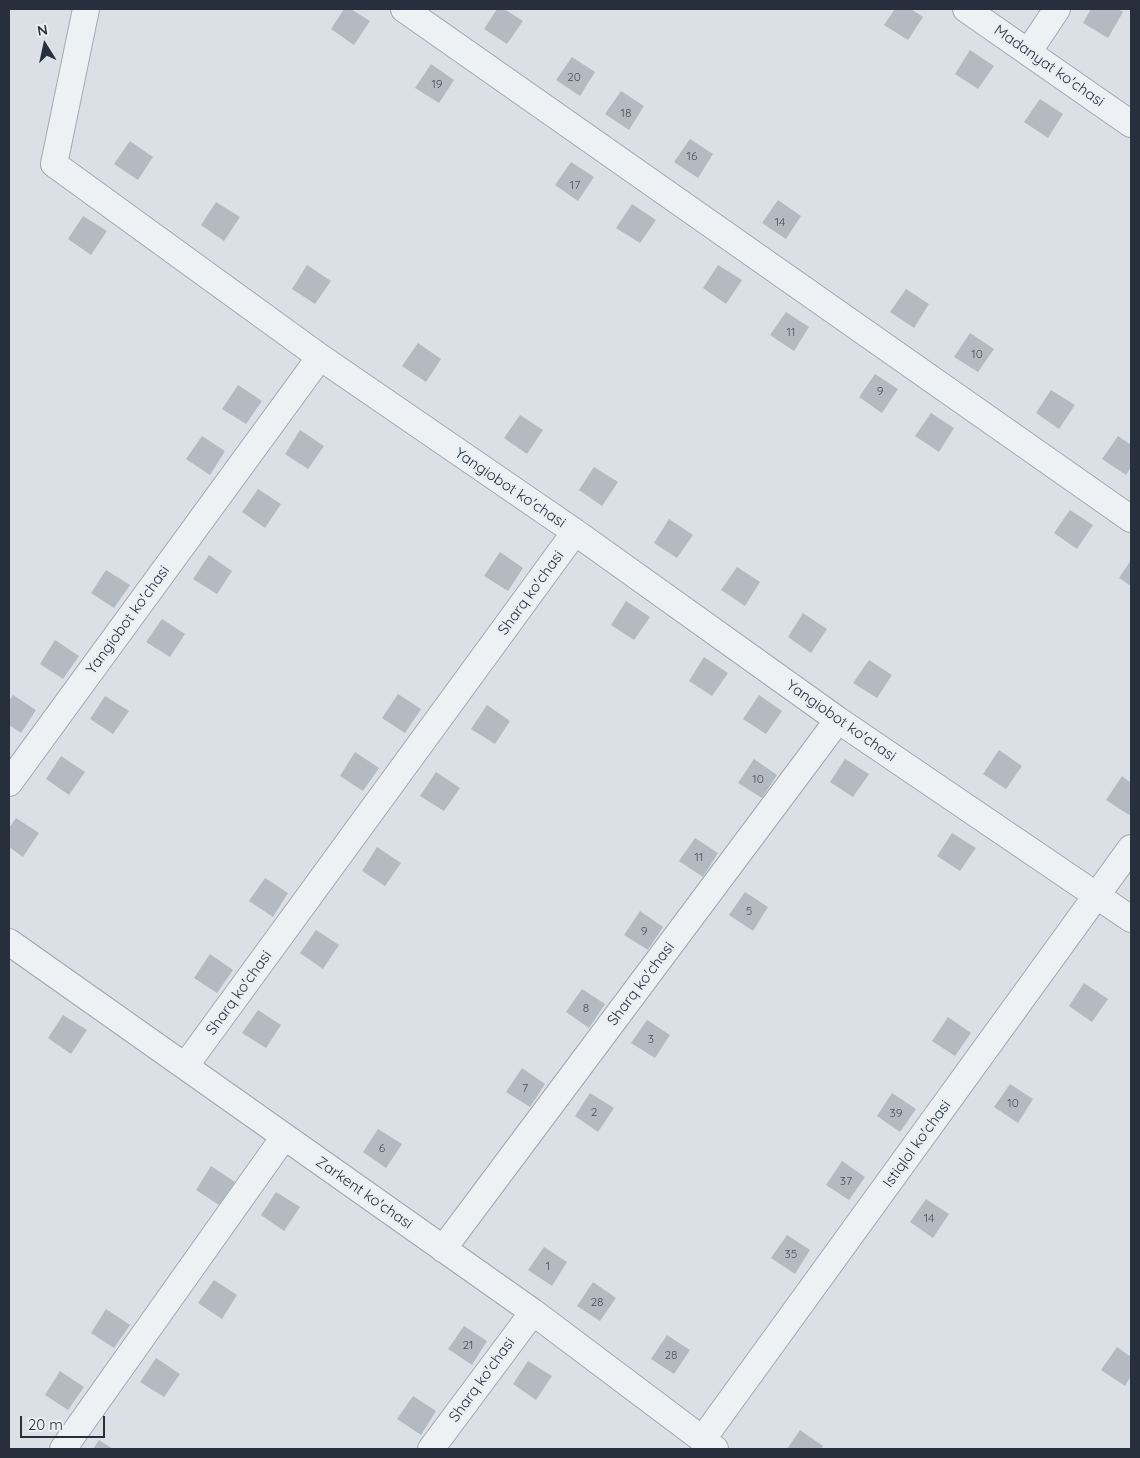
<!DOCTYPE html>
<html>
<head>
<meta charset="utf-8">
<style>
	body { margin:0 }
	#map { position:relative; width:1140px; height:1458px; overflow:hidden; background:#dbe0e6; font-family:Quicksand,sans-serif }
	canvas { display:block }
	.frame { position:absolute; inset:0; border:10px solid #262f3b; pointer-events:none }
	.north { position:absolute; left:20px; top:20px; width:50px; height:50px; -webkit-text-stroke:4px #eaeff3; paint-order:stroke; rotate:350deg; font-size:14px; font-weight:700; line-height:20px; text-align:center; color:#262f3b }
	.north::after { content:''; display:block; margin:auto; width:18px; height:22px; background:#262f3b; clip-path:polygon(50% 0,100% 100%,50% 72%,0 100%) }
	.scale { position:absolute; left:20px; top:1416px; width:85px; height:22px; box-sizing:border-box; border:2px solid #262f3b; border-top:0; padding-left:6px; font-size:15px; line-height:18px; white-space:nowrap; color:#262f3b; -webkit-text-stroke:4px #eaeff3; paint-order:stroke }
</style>
</head>
<body>
<div id="map">
<canvas width="1140" height="1458"></canvas>
<div class="frame"></div>
<div class="north">N</div>
<div class="scale">20 m</div>
</div>
<script>
const g = document.querySelector('canvas').getContext('2d');
g.lineJoin = 'round';
function paint(path, color) { g.fillStyle = color; g.fill(path, 'evenodd'); }
const toPath = rows => new Path2D(rows.map(r => 'M' + r).join(''));
function strokePath(path, color, width, dash) { g.strokeStyle = color; g.lineWidth = width; g.lineCap = dash ? 'butt' : 'round'; g.setLineDash(dash || []); g.stroke(path); }
function drawText(font, color, halo, rows, align = 'center') {
  g.font = font + ' Quicksand,sans-serif'; g.lineWidth = 5; g.setLineDash([]); g.textBaseline = 'middle'; g.strokeStyle = halo; g.fillStyle = color; for (const [text, x, y, turn = 0] of rows) {
    g.save(); g.translate(x, y); g.rotate((+turn || 0) * Math.PI / 180); g.textAlign = isNaN(turn) ? turn : align; if (halo) g.strokeText(text, 0, 0); g.fillText(text, 0, 0); g.restore();
  }
}
const building = toPath([
	[344,9,351,9,370,21,354,45,331,29],
	[497,9,504,9,523,21,507,44,484,29],
	[895,9,911,9,923,17,908,40,884,25],
	[1091,9,1118,9,1123,12,1108,38,1083,23],
	[970,50,994,66,978,89,955,74],
	[572,57,595,72,580,96,556,80],
	[431,64,454,80,439,103,415,88],
	[621,91,644,106,629,130,605,114],
	[1040,99,1063,114,1048,138,1024,122],
	[690,139,713,154,698,178,674,162],
	[130,141,153,157,138,180,114,164],
	[571,162,594,177,578,201,555,185],
	[778,200,801,216,786,239,762,223],
	[216,202,240,217,224,241,201,225],
	[632,204,656,220,640,243,616,228],
	[83,216,107,231,91,255,68,239],
	[307,265,331,281,315,304,292,289],
	[718,265,742,280,726,304,703,288],
	[906,289,929,304,914,328,890,312],
	[786,312,809,327,794,351,770,335],
	[970,333,994,349,978,372,954,357],
	[418,343,441,359,426,382,402,366],
	[875,374,898,389,882,413,859,397],
	[238,385,262,401,246,424,222,409],
	[1051,390,1075,405,1059,429,1036,413],
	[931,413,954,428,939,452,915,436],
	[520,415,543,430,527,454,504,438],
	[300,430,324,446,308,469,285,454],
	[202,436,225,451,210,475,186,459],
	[1118,436,1131,445,1131,467,1126,475,1102,459],
	[594,467,618,482,602,506,579,490],
	[258,489,281,504,265,528,242,512],
	[1070,510,1093,525,1077,549,1054,533],
	[669,519,693,535,677,558,654,543],
	[500,552,523,568,508,591,484,576],
	[209,555,232,571,217,594,193,579],
	[1131,560,1131,586,1119,578],
	[737,567,760,582,745,606,721,590],
	[106,570,130,585,114,608,91,593],
	[626,601,650,617,634,640,611,625],
	[803,613,827,629,811,653,788,637],
	[162,619,185,634,170,657,146,642],
	[55,640,79,656,63,679,40,664],
	[704,657,728,673,712,696,689,681],
	[869,660,892,675,877,698,853,683],
	[398,694,421,709,405,733,382,718],
	[13,695,36,710,21,733,9,725,9,701],
	[759,695,782,711,766,734,743,719],
	[105,696,129,711,113,734,90,719],
	[487,705,510,721,495,744,471,729],
	[999,750,1022,766,1006,789,983,774],
	[355,752,379,768,363,791,340,776],
	[61,756,85,772,69,795,46,779],
	[754,759,777,775,762,798,738,783],
	[845,759,869,774,853,797,830,782],
	[436,772,460,788,444,811,420,796],
	[1122,776,1131,783,1131,812,1129,815,1106,800],
	[16,818,39,833,23,857,9,847,9,828],
	[952,833,976,848,960,871,937,856],
	[695,838,718,853,703,877,679,861],
	[377,847,401,863,385,886,362,871],
	[265,878,288,893,273,917,249,901],
	[745,892,768,907,753,931,729,915],
	[640,911,663,927,648,950,624,935],
	[316,930,339,945,323,969,300,953],
	[210,954,233,970,217,993,194,978],
	[1084,983,1108,999,1092,1022,1069,1006],
	[582,989,605,1004,589,1028,566,1012],
	[258,1010,281,1025,266,1048,242,1033],
	[63,1015,87,1030,71,1054,48,1038],
	[948,1017,971,1033,955,1056,932,1041],
	[647,1020,670,1035,655,1058,631,1043],
	[522,1068,545,1084,530,1107,506,1092],
	[1010,1084,1033,1099,1018,1123,994,1107],
	[590,1093,614,1108,598,1132,575,1116],
	[892,1093,916,1109,900,1132,877,1116],
	[378,1129,402,1144,386,1168,363,1152],
	[842,1161,865,1177,849,1200,826,1185],
	[211,1166,235,1182,219,1205,196,1190],
	[276,1192,300,1207,284,1231,261,1215],
	[926,1199,949,1214,933,1238,910,1222],
	[787,1235,810,1250,795,1274,771,1258],
	[544,1247,567,1262,552,1286,528,1270],
	[214,1280,237,1295,222,1319,198,1303],
	[593,1282,616,1298,600,1321,577,1306],
	[106,1309,130,1325,114,1348,91,1333],
	[464,1326,487,1341,472,1365,448,1349],
	[667,1335,690,1350,674,1374,651,1359],
	[1117,1347,1131,1357,1131,1376,1125,1386,1101,1370],
	[156,1358,180,1374,164,1397,140,1382],
	[528,1361,552,1376,536,1400,513,1384],
	[60,1371,84,1387,68,1410,45,1395],
	[413,1396,436,1411,421,1435,397,1419],
	[800,1430,823,1446,821,1449,787,1449],
	[99,1440,113,1449,93,1449]
]);
const minor = toPath([
	[86,9,54,164,320,357,575,532,838,720,1131,919],
	[404,9,1131,519],
	[966,9,1131,124],
	[1029,51,1057,9],
	[9,783,320,357],
	[9,942,533,1312,715,1449],
	[186,1065,575,532],
	[443,1249,838,720],
	[702,1440,1131,848],
	[63,1449,284,1137],
	[431,1449,533,1312]
]);
const numberNames = [
	["20",574,77],
	["19",437,84],
	["18",626,113],
	["16",692,156],
	["17",575,185],
	["14",780,222],
	["11",791,332],
	["10",977,354],
	["9",880,391],
	["10",758,779],
	["11",699,857],
	["5",749,911],
	["9",644,931],
	["8",586,1008],
	["3",651,1039],
	["7",525,1088],
	["10",1013,1103],
	["2",594,1112],
	["39",896,1113],
	["6",382,1148],
	["37",846,1181],
	["14",929,1218],
	["35",791,1254],
	["1",548,1266],
	["28",597,1302],
	["21",468,1345],
	["28",671,1355]
];
const streetNames = [
	["Madanyat ko'chasi",1049,66,35],
	["Yangiobot ko'chasi",510,488,34],
	["Sharq ko'chasi",531,593,-54],
	["Yangiobot ko'chasi",128,620,-54],
	["Yangiobot ko'chasi",841,721,35],
	["Sharq ko'chasi",641,984,-53],
	["Sharq ko'chasi",239,993,-54],
	["Istiqlol ko'chasi",917,1144,-54],
	["Zarkent ko'chasi",364,1193,35],
	["Sharq ko'chasi",482,1380,-54]
];
paint(building, '#b3bac2');
strokePath(minor, '#a1a7af', 28);
strokePath(minor, '#eef1f4', 26);
drawText('12px', '#49525d', null, numberNames);
drawText('15px', '#262f3b', '#eaeff3', streetNames);
</script>
</body>
</html>
